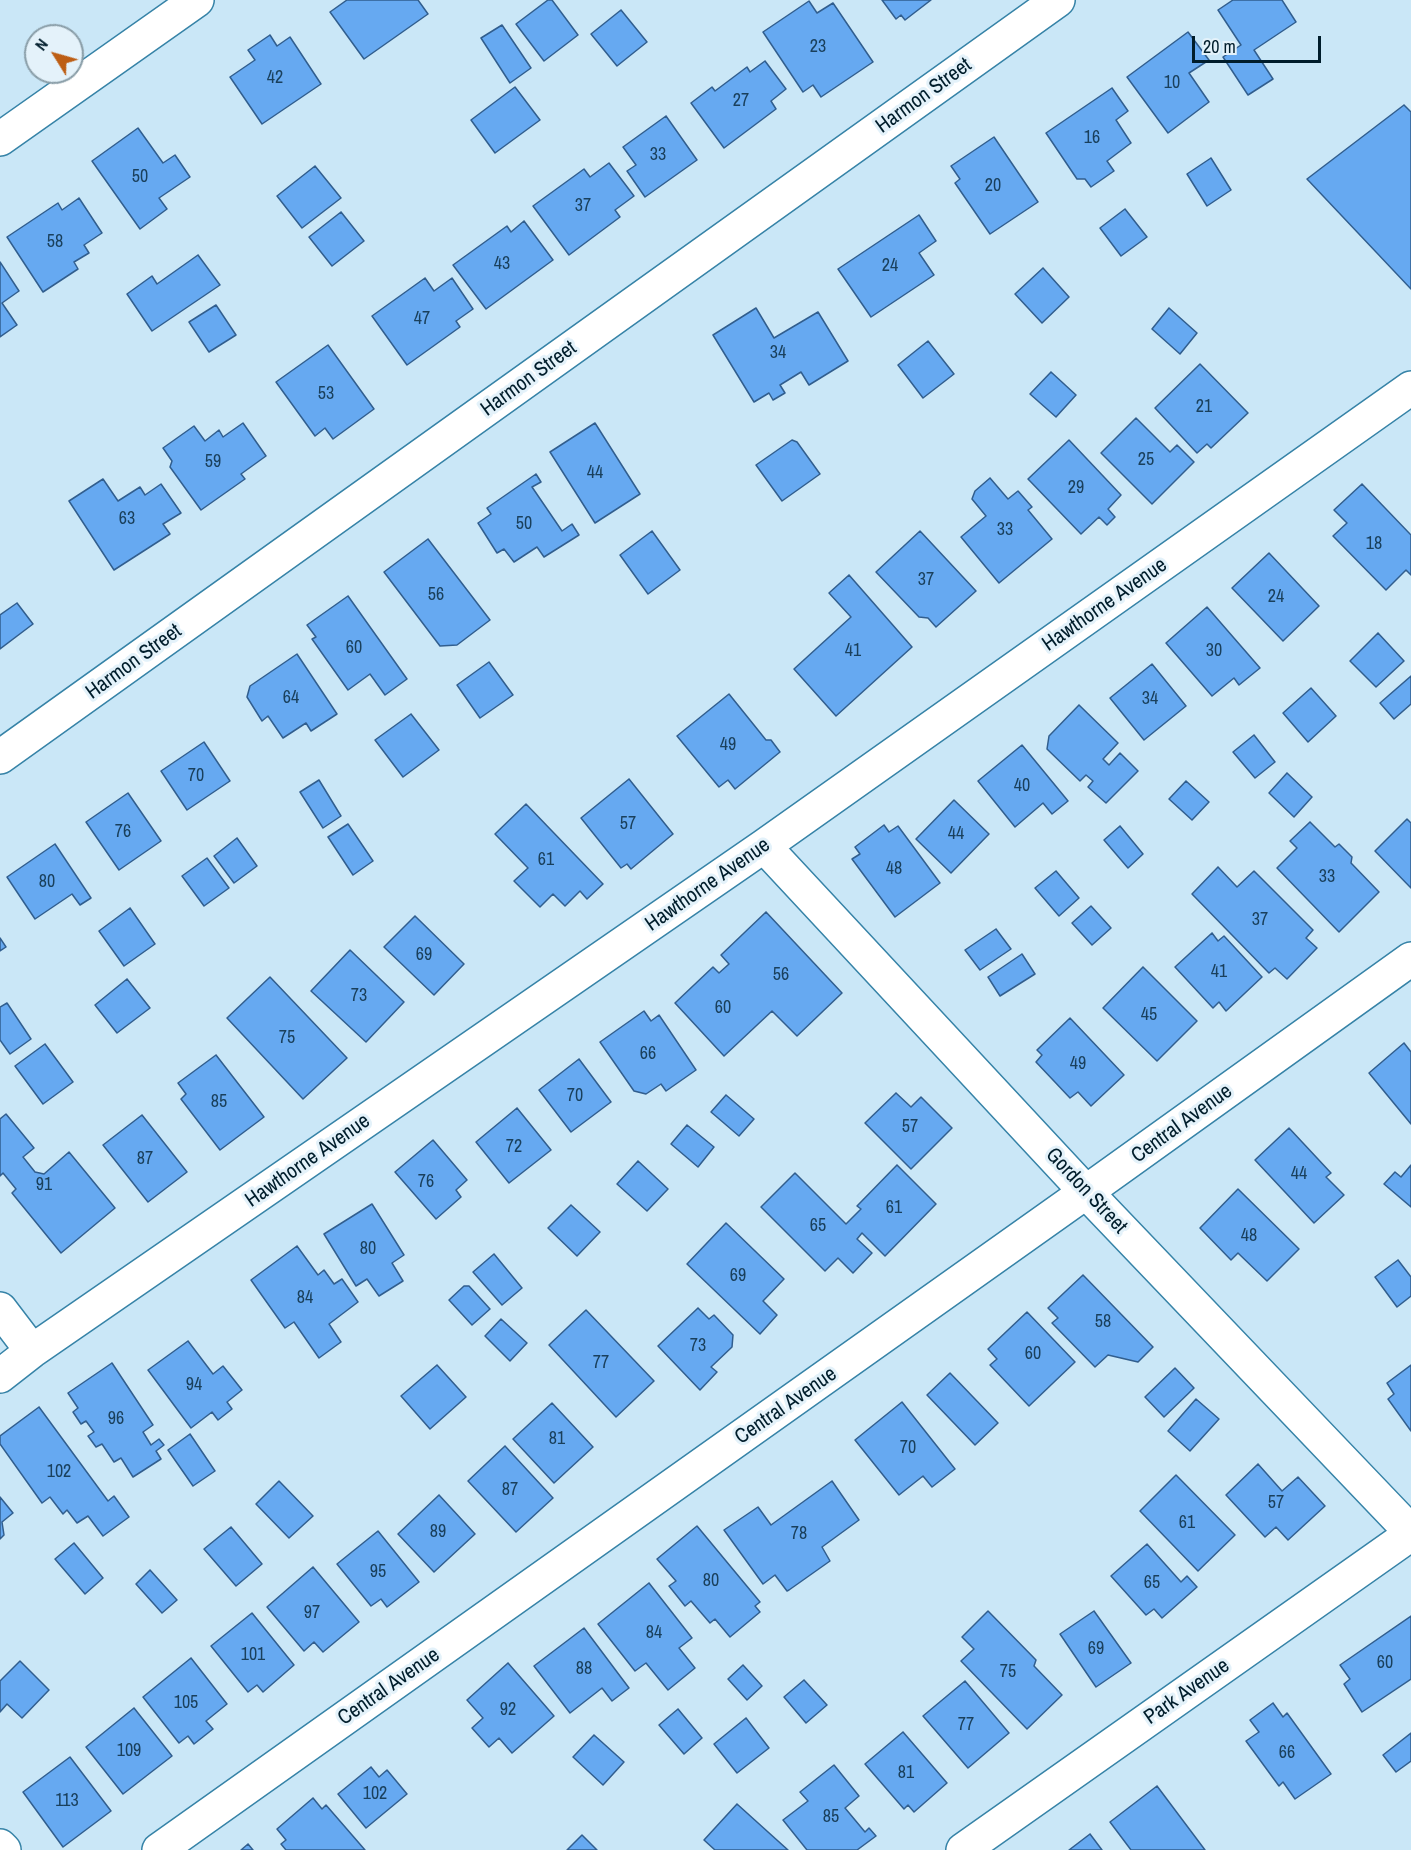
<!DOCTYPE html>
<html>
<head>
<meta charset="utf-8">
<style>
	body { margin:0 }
	#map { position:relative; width:1411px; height:1850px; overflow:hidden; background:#cae7f7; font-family:"Archivo Narrow",sans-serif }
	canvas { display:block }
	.north { position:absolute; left:24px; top:24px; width:60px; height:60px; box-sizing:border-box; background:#e4f2fa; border:2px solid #899da7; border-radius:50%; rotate:307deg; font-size:16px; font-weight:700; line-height:24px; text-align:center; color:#001d2b }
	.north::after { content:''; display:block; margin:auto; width:21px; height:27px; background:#bd5e14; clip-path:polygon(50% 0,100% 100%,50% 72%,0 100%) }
	.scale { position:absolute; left:1192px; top:36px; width:129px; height:27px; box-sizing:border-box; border:3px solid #001d2b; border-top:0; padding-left:8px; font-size:18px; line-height:21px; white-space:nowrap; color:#001d2b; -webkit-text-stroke:4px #e4f2fa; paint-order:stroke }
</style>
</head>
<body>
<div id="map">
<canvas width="1411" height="1850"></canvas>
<div class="north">N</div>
<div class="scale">20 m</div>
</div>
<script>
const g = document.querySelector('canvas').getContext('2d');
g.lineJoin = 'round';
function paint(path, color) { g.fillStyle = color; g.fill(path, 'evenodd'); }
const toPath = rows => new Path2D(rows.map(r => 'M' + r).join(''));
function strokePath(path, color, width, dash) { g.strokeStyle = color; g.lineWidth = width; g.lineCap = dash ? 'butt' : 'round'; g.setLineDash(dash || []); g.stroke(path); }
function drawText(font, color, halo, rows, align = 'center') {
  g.font = font + ' "Archivo Narrow",sans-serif'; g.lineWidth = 6; g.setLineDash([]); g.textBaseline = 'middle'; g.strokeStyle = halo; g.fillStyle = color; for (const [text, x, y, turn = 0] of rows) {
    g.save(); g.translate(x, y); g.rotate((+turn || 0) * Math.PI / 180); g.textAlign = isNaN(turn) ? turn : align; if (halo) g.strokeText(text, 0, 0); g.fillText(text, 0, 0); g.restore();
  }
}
const building = toPath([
	[347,0,418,0,428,14,364,59,330,12,347,0],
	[548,0,552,0,578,35,544,61,516,24,548,0],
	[882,0,931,0,905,20,901,15,896,19,882,0],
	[1233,0,1282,0,1296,22,1254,50,1273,79,1248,95,1223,57,1241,45,1218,10,1233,0],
	[809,1,817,13,833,3,873,62,821,97,813,85,803,92,763,32,809,1],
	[621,10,647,42,617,66,591,34,621,10],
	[502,25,531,68,510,83,481,38,502,25],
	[1188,32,1209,60,1189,73,1209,102,1168,133,1127,77,1188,32],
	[270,35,277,46,290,37,321,84,262,124,230,77,255,60,248,50,270,35],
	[765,61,786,89,771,101,776,109,724,148,691,103,712,87,715,91,747,67,750,72,765,61],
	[515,87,540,120,495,153,471,120,515,87],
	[1112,88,1128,111,1116,120,1131,143,1107,161,1114,171,1091,187,1085,179,1077,179,1046,133,1112,88],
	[1404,105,1411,112,1411,289,1307,179,1404,105],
	[666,116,697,160,645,197,627,171,636,165,623,147,666,116],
	[138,128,163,163,175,155,190,177,159,198,167,209,140,229,92,161,138,128],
	[994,137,1038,202,990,234,955,183,960,179,951,166,994,137],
	[1211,158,1231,190,1207,206,1187,174,1211,158],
	[609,163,634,196,615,210,620,217,569,255,533,206,584,169,590,177,609,163],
	[315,166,341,198,302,228,277,196,315,166],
	[79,198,102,233,84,245,89,253,74,262,78,269,43,292,7,237,58,203,62,210,79,198],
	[1125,209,1147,237,1121,256,1100,228,1125,209],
	[341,212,364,241,332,266,309,237,341,212],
	[919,215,936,241,919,253,934,275,871,317,838,269,919,215],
	[524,221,553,260,486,309,453,265,507,226,511,232,524,221],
	[198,255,220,285,152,331,127,294,152,276,157,284,198,255],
	[0,262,19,291,2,303,17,325,0,337,0,262],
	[1043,268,1069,297,1042,323,1015,294,1043,268],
	[425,278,434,291,452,278,473,309,456,321,460,327,407,365,372,316,425,278],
	[216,305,236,335,209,352,189,322,216,305],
	[756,308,774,338,818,312,848,361,809,385,801,372,780,385,785,393,773,400,769,393,754,402,713,335,756,308],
	[1169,308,1197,333,1180,354,1152,329,1169,308],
	[928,341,954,374,923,398,898,365,928,341],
	[328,345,374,409,333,439,325,428,315,436,276,382,328,345],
	[1200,364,1248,413,1211,448,1207,444,1197,453,1155,408,1200,364],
	[1051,372,1076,395,1056,417,1030,394,1051,372],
	[1136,418,1170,452,1177,445,1194,462,1152,504,1101,453,1136,418],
	[243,423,266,456,241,474,245,479,201,510,170,467,172,461,163,448,194,426,205,441,219,430,223,437,243,423],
	[595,423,640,494,595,523,550,452,595,423],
	[792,440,797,442,820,474,782,501,756,465,792,440],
	[1069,440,1121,495,1108,509,1115,517,1107,525,1099,517,1081,534,1028,479,1069,440],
	[536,474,541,482,532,487,562,531,572,524,579,535,544,557,537,547,514,562,504,549,497,553,478,523,491,514,487,508,536,474],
	[990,478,1008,499,1018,491,1032,507,1028,510,1052,539,999,583,961,537,986,516,972,499,975,491,990,478],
	[103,479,118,501,140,487,145,495,161,484,181,513,163,524,170,534,114,570,69,501,103,479],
	[1362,484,1411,535,1411,575,1406,570,1386,590,1333,536,1347,523,1334,510,1362,484],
	[652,531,680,570,648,594,620,555,652,531],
	[920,531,976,591,936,627,928,618,919,617,876,572,920,531],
	[428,539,490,620,457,645,440,646,384,572,428,539],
	[1269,553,1319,606,1283,641,1232,588,1269,553],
	[849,575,912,647,836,716,794,669,851,617,829,593,849,575],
	[348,596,407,679,385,695,370,674,348,690,312,639,316,637,307,625,348,596],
	[17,603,33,624,0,649,0,615,17,603],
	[1207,607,1260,668,1239,685,1234,678,1212,696,1166,643,1207,607],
	[1378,633,1404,661,1376,687,1350,661,1378,633],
	[297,654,337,714,311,731,306,723,283,738,268,716,262,721,247,697,250,686,297,654],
	[489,662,513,695,480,718,457,685,489,662],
	[1152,664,1186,706,1144,740,1110,698,1152,664],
	[1411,676,1411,704,1394,719,1380,703,1411,676],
	[1311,688,1336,716,1308,742,1283,713,1311,688],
	[729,694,766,740,771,740,780,752,735,789,728,780,719,787,677,736,729,694],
	[1079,705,1118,743,1103,759,1109,765,1120,753,1138,771,1106,803,1088,787,1093,781,1086,775,1080,781,1047,749,1049,736,1079,705],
	[411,714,439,750,403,777,375,740,411,714],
	[1254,735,1275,762,1255,778,1233,752,1254,735],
	[204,742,230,781,187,810,161,771,204,742],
	[1022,745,1068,801,1052,814,1043,803,1015,827,978,781,1022,745],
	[1287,773,1312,797,1294,817,1269,793,1287,773],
	[629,779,673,834,631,869,627,864,621,868,581,818,629,779],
	[319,780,341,816,323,828,300,792,319,780],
	[1186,781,1209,802,1192,820,1169,799,1186,781],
	[128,793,161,841,119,870,86,822,128,793],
	[954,800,989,834,951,873,916,839,954,800],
	[526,804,603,884,587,899,580,891,565,906,553,894,540,907,514,881,528,868,495,834,526,804],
	[1407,819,1411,823,1411,888,1375,851,1407,819],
	[1310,822,1335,847,1339,844,1352,857,1351,863,1379,892,1339,932,1277,868,1297,848,1290,841,1310,822],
	[348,824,373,861,353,875,328,837,348,824],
	[884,825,889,832,898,826,940,883,895,917,852,859,860,854,855,847,884,825],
	[1120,826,1143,854,1128,868,1104,840,1120,826],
	[237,838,257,866,234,883,214,856,237,838],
	[55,844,91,898,80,905,72,894,35,919,7,877,55,844],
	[207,858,229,888,204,906,182,876,207,858],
	[1218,867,1237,887,1254,871,1313,930,1306,938,1317,948,1287,979,1275,968,1269,973,1192,894,1218,867],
	[1056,871,1079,898,1059,916,1035,888,1056,871],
	[1091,906,1111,928,1092,945,1072,923,1091,906],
	[130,908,155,944,124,966,99,931,130,908],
	[766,912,842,993,797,1036,772,1011,724,1056,675,1003,713,967,719,973,729,964,721,955,766,912],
	[415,916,464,964,434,995,384,947,415,916],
	[996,929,1011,949,980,970,965,950,996,929],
	[1212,933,1218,941,1224,936,1262,977,1226,1011,1219,1002,1213,1008,1175,967,1212,933],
	[0,938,6,947,0,951,0,938],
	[350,950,404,1002,366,1042,311,991,350,950],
	[1022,954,1035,974,1000,996,988,977,1022,954],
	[1143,967,1197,1021,1157,1061,1103,1008,1143,967],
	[270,977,347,1058,303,1099,227,1018,270,977],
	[127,979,150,1008,117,1033,95,1005,127,979],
	[7,1003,31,1039,10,1054,0,1040,0,1007,7,1003],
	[644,1011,651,1021,659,1015,696,1070,666,1091,661,1084,646,1094,634,1091,600,1042,644,1011],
	[1070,1018,1124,1075,1091,1106,1078,1092,1070,1098,1036,1062,1042,1055,1037,1050,1070,1018],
	[1404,1043,1411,1052,1411,1124,1369,1073,1404,1043],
	[45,1044,73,1082,43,1104,15,1066,45,1044],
	[216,1055,264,1117,220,1150,181,1099,186,1094,178,1083,216,1055],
	[579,1059,611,1102,571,1132,539,1090,579,1059],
	[896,1093,911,1107,921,1097,952,1128,911,1169,865,1123,896,1093],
	[726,1095,754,1119,739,1136,711,1112,726,1095],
	[517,1108,551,1150,509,1183,476,1142,517,1108],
	[6,1114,34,1148,23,1157,35,1172,44,1174,69,1152,115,1208,61,1253,12,1193,16,1189,3,1173,0,1176,0,1119,6,1114],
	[142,1115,187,1172,148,1202,103,1145,142,1115],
	[687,1125,714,1147,698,1167,671,1144,687,1125],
	[1289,1128,1331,1173,1326,1177,1344,1195,1314,1223,1255,1160,1289,1128],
	[433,1140,467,1180,456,1190,461,1197,436,1219,395,1172,433,1140],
	[638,1161,668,1189,647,1211,617,1184,638,1161],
	[897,1165,936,1204,885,1256,862,1233,857,1239,872,1253,853,1273,838,1258,825,1271,761,1207,795,1173,846,1224,861,1209,857,1206,897,1165],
	[1411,1165,1411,1207,1384,1184,1395,1172,1401,1177,1411,1165],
	[1238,1189,1299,1249,1267,1281,1238,1253,1231,1260,1200,1228,1238,1189],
	[372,1204,404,1255,392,1263,403,1281,379,1296,367,1279,356,1286,324,1234,372,1204],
	[571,1205,600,1232,577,1256,548,1228,571,1205],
	[726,1223,784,1279,763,1301,777,1315,760,1334,687,1264,726,1223],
	[297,1246,318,1275,324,1270,334,1284,342,1279,358,1302,329,1324,341,1342,319,1358,294,1322,285,1328,251,1280,297,1246],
	[494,1254,522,1288,502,1305,473,1272,494,1254],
	[1398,1260,1411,1277,1411,1296,1397,1307,1375,1277,1398,1260],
	[1083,1275,1153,1347,1138,1362,1108,1355,1095,1367,1052,1323,1058,1318,1048,1308,1083,1275],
	[464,1286,469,1286,490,1309,472,1325,449,1300,464,1286],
	[698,1308,709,1319,714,1315,733,1335,732,1347,711,1367,717,1372,700,1390,658,1346,698,1308],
	[586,1310,654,1381,616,1417,549,1345,586,1310],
	[1027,1312,1075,1362,1029,1406,990,1365,997,1359,988,1349,1027,1312],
	[501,1319,527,1343,510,1361,485,1336,501,1319],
	[188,1341,213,1374,223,1366,242,1390,227,1402,232,1409,218,1420,212,1412,191,1428,148,1370,188,1341],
	[112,1363,153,1425,143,1432,151,1445,159,1439,164,1445,156,1451,161,1459,133,1477,121,1458,114,1462,102,1444,96,1447,88,1436,94,1432,86,1421,81,1424,73,1412,78,1408,68,1393,112,1363],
	[437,1365,466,1397,430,1429,401,1396,437,1365],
	[1411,1365,1411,1431,1388,1399,1394,1394,1387,1383,1411,1365],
	[1175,1368,1194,1388,1164,1417,1145,1397,1175,1368],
	[950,1373,998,1423,975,1445,927,1395,950,1373],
	[1196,1399,1219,1419,1190,1451,1168,1431,1196,1399],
	[902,1402,955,1469,932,1487,923,1476,899,1495,855,1440,902,1402],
	[552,1403,593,1447,554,1483,513,1439,552,1403],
	[39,1407,108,1501,114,1496,129,1517,103,1536,88,1516,77,1523,67,1510,63,1514,50,1497,42,1503,0,1444,0,1436,39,1407],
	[190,1434,215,1471,193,1486,168,1450,190,1434],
	[505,1446,553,1498,516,1532,468,1481,505,1446],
	[1258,1464,1282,1491,1298,1477,1325,1506,1288,1540,1276,1527,1265,1537,1226,1495,1258,1464],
	[1176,1475,1235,1535,1198,1571,1140,1511,1176,1475],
	[279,1481,313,1516,289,1538,256,1504,279,1481],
	[832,1481,859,1520,822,1547,830,1561,789,1590,787,1591,775,1575,763,1584,724,1530,758,1507,771,1525,832,1481],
	[439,1495,475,1534,434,1572,398,1534,439,1495],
	[0,1497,13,1513,2,1522,4,1535,0,1539,0,1497],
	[697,1526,760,1602,755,1606,760,1612,730,1637,715,1619,710,1623,691,1601,685,1606,669,1586,676,1581,657,1559,697,1526],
	[231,1527,262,1564,236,1586,204,1549,231,1527],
	[378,1531,419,1582,387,1607,381,1599,371,1606,337,1564,378,1531],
	[74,1543,103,1578,85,1594,55,1559,74,1543],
	[1147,1544,1181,1582,1187,1576,1197,1587,1162,1618,1154,1609,1146,1615,1111,1576,1147,1544],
	[313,1567,359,1622,323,1652,314,1642,304,1651,267,1607,313,1567],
	[150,1570,177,1600,162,1613,136,1584,150,1570],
	[649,1583,692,1638,679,1648,695,1668,668,1690,646,1663,635,1671,598,1624,649,1583],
	[988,1611,1036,1660,1034,1666,1062,1695,1027,1729,961,1661,974,1649,962,1637,988,1611],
	[1094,1611,1131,1663,1096,1687,1060,1634,1094,1611],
	[252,1613,294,1665,263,1692,257,1685,248,1692,211,1646,252,1613],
	[1411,1616,1411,1679,1362,1712,1344,1684,1350,1679,1340,1665,1411,1616],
	[584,1628,629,1688,612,1701,602,1688,570,1713,534,1666,584,1628],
	[191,1658,227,1704,206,1721,213,1729,194,1744,188,1736,179,1743,143,1697,191,1658],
	[20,1661,49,1690,22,1718,7,1704,0,1712,0,1681,20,1661],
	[508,1663,554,1716,512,1753,499,1738,489,1747,472,1728,483,1718,467,1700,508,1663],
	[743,1665,762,1686,747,1700,728,1679,743,1665],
	[804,1680,827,1705,806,1723,784,1697,804,1680],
	[965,1681,1009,1733,968,1768,923,1716,965,1681],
	[1273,1703,1283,1717,1287,1713,1331,1774,1295,1799,1283,1782,1279,1786,1246,1741,1259,1732,1250,1720,1273,1703],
	[134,1708,172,1756,123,1794,86,1747,134,1708],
	[678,1709,702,1738,684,1754,659,1725,678,1709],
	[746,1718,769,1748,737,1773,714,1744,746,1718],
	[903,1732,947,1783,914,1812,908,1805,904,1809,865,1764,903,1732],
	[1411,1733,1411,1761,1396,1772,1383,1755,1411,1733],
	[594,1735,624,1762,603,1785,573,1757,594,1735],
	[70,1757,111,1811,63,1847,23,1792,70,1757],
	[834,1765,859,1796,845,1808,865,1832,869,1828,876,1836,857,1850,807,1850,783,1820,808,1801,800,1792,834,1765],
	[371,1767,379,1777,387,1770,407,1794,366,1828,338,1794,371,1767],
	[1157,1786,1205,1850,1131,1850,1110,1822,1157,1786],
	[313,1798,322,1809,326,1805,365,1850,286,1850,281,1844,286,1840,277,1829,313,1798],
	[737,1804,788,1850,715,1850,704,1840,737,1804],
	[1090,1834,1102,1850,1069,1850,1090,1834],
	[582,1835,597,1850,567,1850,582,1835],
	[248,1844,253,1850,241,1850,248,1844]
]);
const minor = toPath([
	[0,139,197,0],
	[0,757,1058,0],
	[764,846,1086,1192,1411,1532],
	[0,1309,32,1351],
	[0,1376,32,1351,764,846,1411,388],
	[0,1846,4,1850],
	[159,1850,1086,1192,1411,959],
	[963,1850,1411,1534]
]);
const numberNames = [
	["23",818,47],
	["42",275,78],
	["10",1172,83],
	["27",741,101],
	["16",1092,138],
	["33",658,155],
	["50",140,177],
	["20",993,186],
	["37",583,206],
	["58",55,242],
	["43",502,264],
	["24",890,266],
	["47",422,319],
	["34",778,353],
	["53",326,394],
	["21",1204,407],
	["25",1146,460],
	["59",213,462],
	["44",595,473],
	["29",1076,488],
	["63",127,519],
	["50",524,524],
	["33",1005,530],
	["18",1374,544],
	["37",926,580],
	["56",436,595],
	["24",1276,597],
	["60",354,648],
	["41",853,651],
	["30",1214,651],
	["64",291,698],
	["34",1150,699],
	["49",728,745],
	["70",196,776],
	["40",1022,786],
	["57",628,824],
	["76",123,832],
	["44",956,834],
	["61",546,860],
	["48",894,869],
	["33",1327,877],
	["80",47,882],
	["37",1260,920],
	["69",424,955],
	["41",1219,972],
	["56",781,975],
	["73",359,996],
	["60",723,1008],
	["45",1149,1015],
	["75",287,1038],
	["66",648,1054],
	["49",1078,1064],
	["70",575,1096],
	["85",219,1102],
	["57",910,1127],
	["72",514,1147],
	["87",145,1159],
	["44",1299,1174],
	["76",426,1182],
	["91",44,1185],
	["61",894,1208],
	["65",818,1226],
	["48",1249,1236],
	["80",368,1249],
	["69",738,1276],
	["84",305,1298],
	["58",1103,1322],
	["73",698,1346],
	["60",1033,1354],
	["77",601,1363],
	["94",194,1385],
	["96",116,1419],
	["81",557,1439],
	["70",908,1448],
	["102",59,1472],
	["87",510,1490],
	["57",1276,1503],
	["61",1187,1523],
	["89",438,1532],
	["78",799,1534],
	["95",378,1572],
	["80",711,1581],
	["65",1152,1583],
	["97",312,1613],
	["84",654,1633],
	["69",1096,1649],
	["101",253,1655],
	["60",1385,1663],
	["88",584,1669],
	["75",1008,1672],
	["105",186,1703],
	["92",508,1710],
	["77",966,1725],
	["109",129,1751],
	["66",1287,1753],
	["81",906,1773],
	["102",375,1794],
	["113",67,1801],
	["85",831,1817]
];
const streetNames = [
	["Harmon Street",924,96,-36],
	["Harmon Street",529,379,-36],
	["Hawthorne Avenue",1105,605,-35],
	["Harmon Street",134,662,-36],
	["Hawthorne Avenue",708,885,-35],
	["Central Avenue",1182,1124,-36],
	["Hawthorne Avenue",308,1161,-35],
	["Gordon Street",1086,1191,47],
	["Central Avenue",786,1406,-35],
	["Central Avenue",389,1687,-35],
	["Park Avenue",1187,1692,-35]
];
paint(building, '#66a9f1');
strokePath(building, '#315e8e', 1.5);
strokePath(minor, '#3683a7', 36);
strokePath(minor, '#fff', 33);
drawText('18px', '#1a405c', null, numberNames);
drawText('21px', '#001d2b', '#e4f2fa', streetNames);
</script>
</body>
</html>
